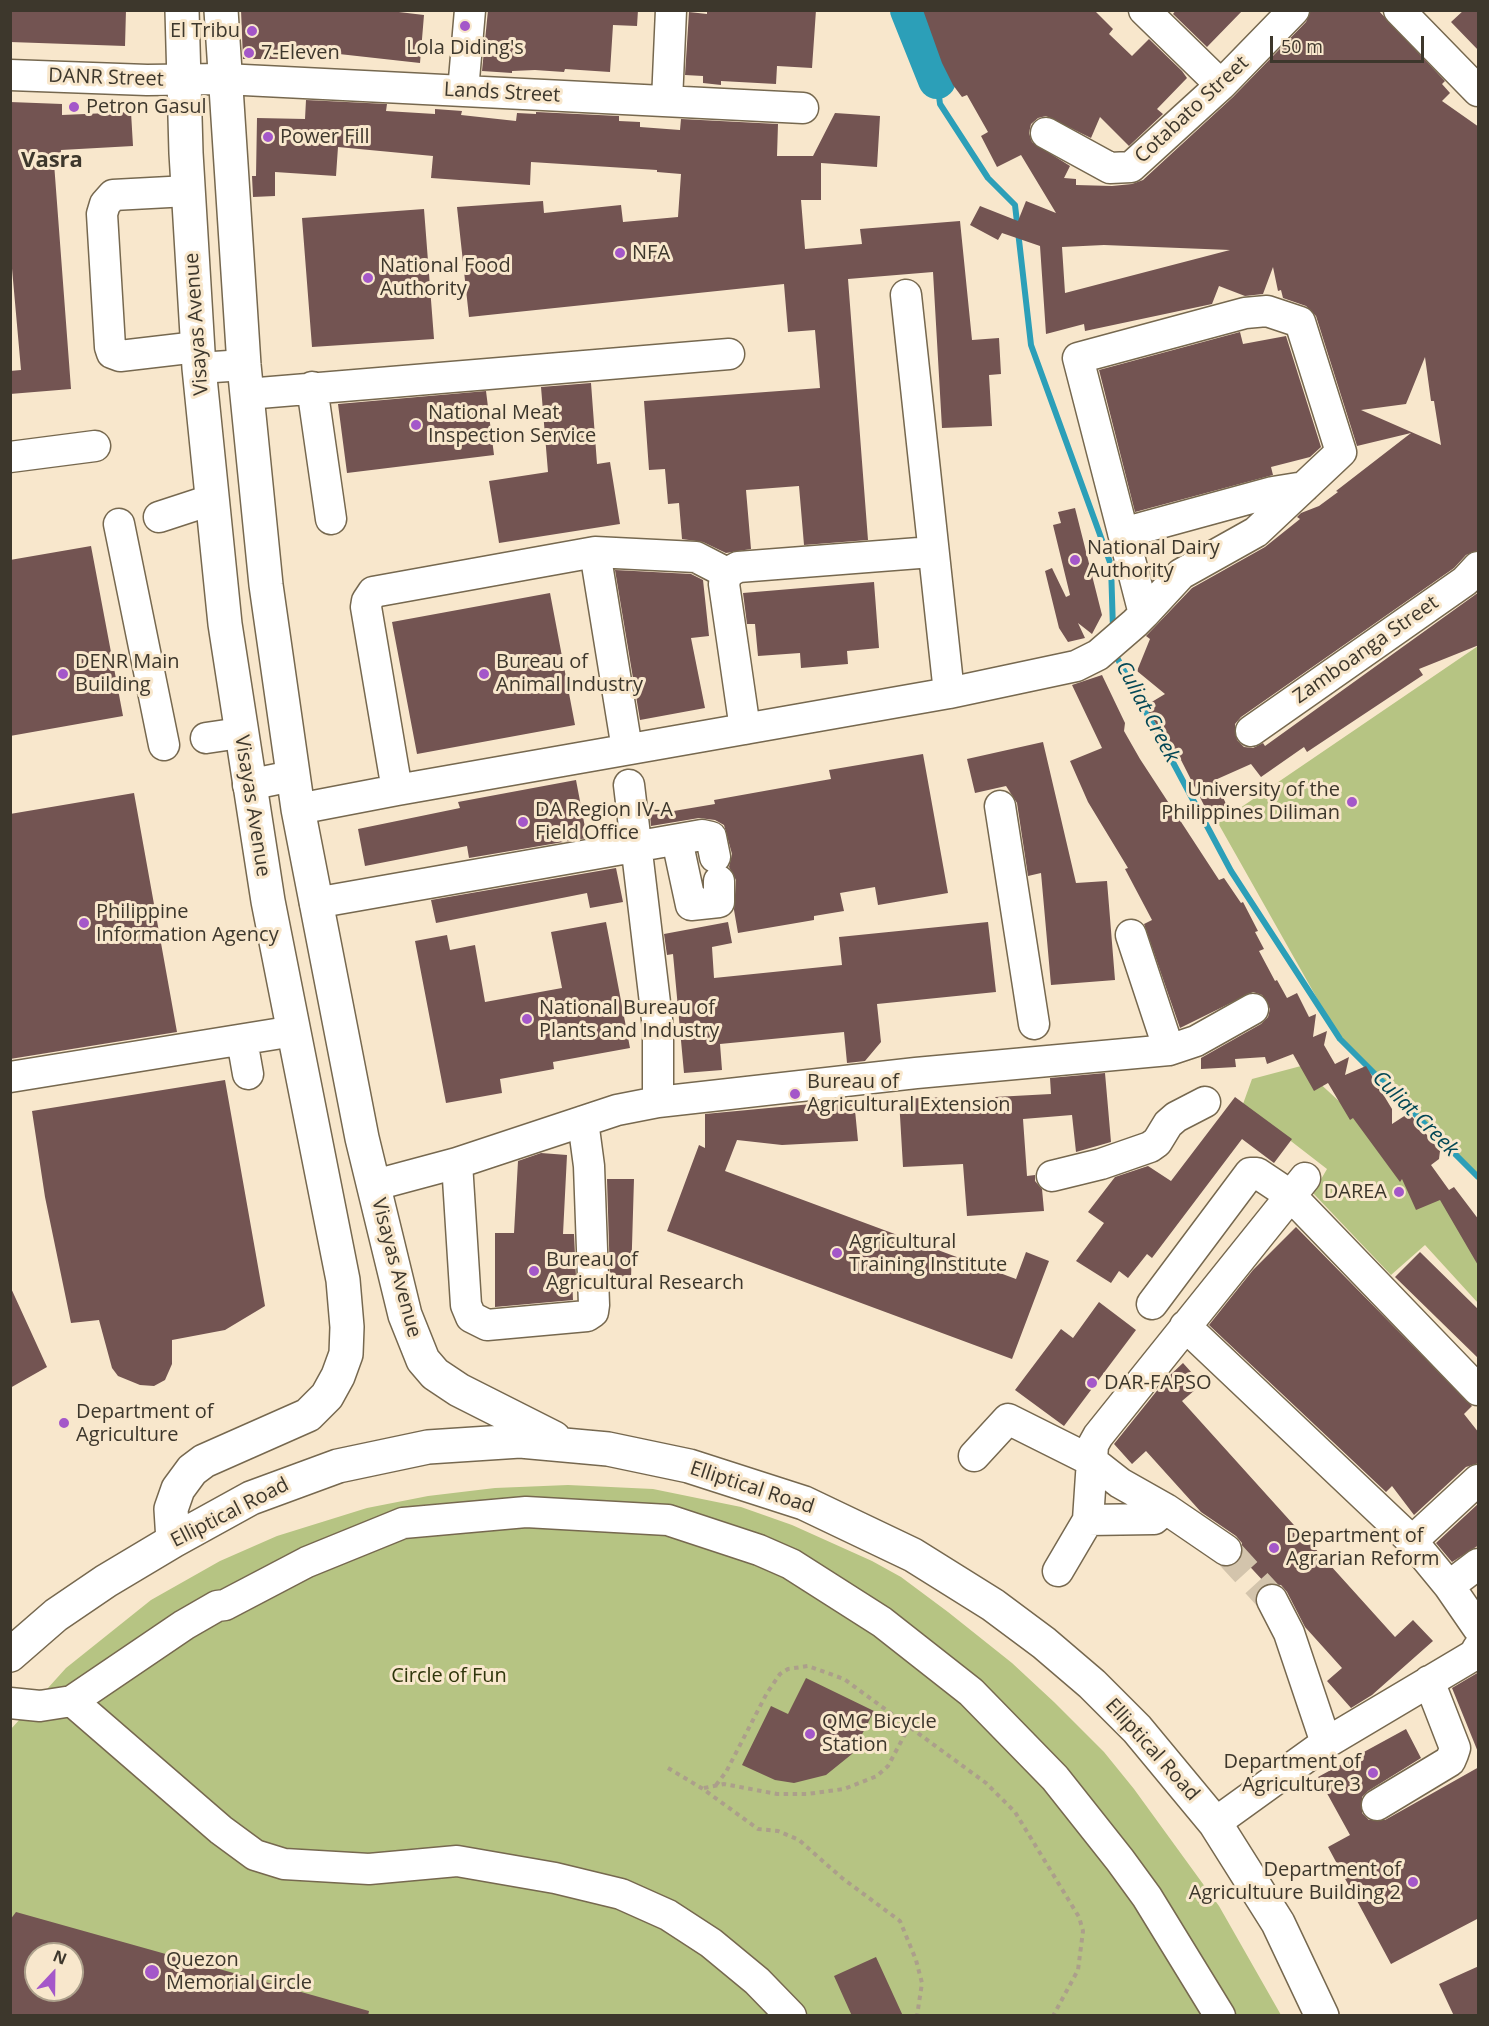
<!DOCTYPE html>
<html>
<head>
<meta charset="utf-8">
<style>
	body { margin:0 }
	#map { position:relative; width:1489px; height:2026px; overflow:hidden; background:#f8e7cc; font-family:"Open Sans",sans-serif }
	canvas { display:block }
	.frame { position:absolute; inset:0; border:12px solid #3d372c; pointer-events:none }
	.north { position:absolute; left:24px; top:1942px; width:60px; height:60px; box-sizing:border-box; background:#f8e7cc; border:2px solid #ada18c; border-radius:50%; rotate:22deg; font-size:16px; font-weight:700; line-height:24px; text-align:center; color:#3d372c }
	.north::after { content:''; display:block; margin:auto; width:21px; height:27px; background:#a457c9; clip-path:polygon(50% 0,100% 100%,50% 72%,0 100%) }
	.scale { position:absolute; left:1270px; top:36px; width:154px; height:27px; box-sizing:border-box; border:3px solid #3d372c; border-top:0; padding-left:8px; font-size:18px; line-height:21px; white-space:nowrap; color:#3d372c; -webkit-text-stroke:4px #f8e7cc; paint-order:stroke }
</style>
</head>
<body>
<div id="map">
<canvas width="1489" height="2026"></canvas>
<div class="frame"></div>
<div class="north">N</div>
<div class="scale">50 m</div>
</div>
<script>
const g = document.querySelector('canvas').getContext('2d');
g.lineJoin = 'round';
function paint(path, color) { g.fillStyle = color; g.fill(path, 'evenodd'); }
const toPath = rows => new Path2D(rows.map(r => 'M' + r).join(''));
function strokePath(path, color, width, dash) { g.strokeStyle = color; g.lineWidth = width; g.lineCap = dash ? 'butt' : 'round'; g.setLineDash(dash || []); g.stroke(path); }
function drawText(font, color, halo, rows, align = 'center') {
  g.font = font + ' "Open Sans",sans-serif'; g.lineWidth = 6; g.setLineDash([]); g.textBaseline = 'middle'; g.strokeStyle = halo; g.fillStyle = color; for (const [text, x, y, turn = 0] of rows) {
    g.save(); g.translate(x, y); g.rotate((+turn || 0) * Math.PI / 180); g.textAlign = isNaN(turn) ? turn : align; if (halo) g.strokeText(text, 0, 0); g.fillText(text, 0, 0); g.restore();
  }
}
const green = toPath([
	[1478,646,1478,1177,1340,1039,1218,823],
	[1301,1066,1462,1215,1478,1238,1478,1303,1425,1245,1391,1275,1313,1193,1327,1169,1243,1104,1252,1079],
	[568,1485,653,1489,741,1507,792,1525,872,1561,901,1577,948,1612,1012,1663,1054,1702,1104,1752,1134,1789,1219,1906,1281,2015,11,2016,11,1729,66,1668,151,1600,220,1561,277,1536,367,1508,428,1496,495,1488],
	[36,1954,72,1954,72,1990,36,1990]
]);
const stream = toPath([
	[937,80,940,104,988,178,1015,205,1031,345,1111,565,1113,630],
	[1114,652,1231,871,1340,1039,1478,1177]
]);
const river = toPath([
	[909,10,937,80]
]);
const building = toPath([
	[10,10,126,10,125,46,10,42],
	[241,10,382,10,424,15,420,63,285,48,285,59,243,59],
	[488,10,638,10,637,26,613,25,610,72,565,69,564,72,535,70,512,71,512,73,482,71],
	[707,10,816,10,812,68,777,66,776,84,721,81,721,85,703,83,703,76,685,75,689,12,707,14],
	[923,10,1094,10,1113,29,1109,34,1132,56,1149,39,1182,71,1187,78,1157,109,1163,114,1129,146,1100,117,1091,138,1046,116,1038,118,1031,124,1029,133,1032,142,1070,166,1064,178,1076,179,1076,185,1112,186,1132,184,1143,180,1233,97,1306,22,1311,10,1378,10,1445,81,1442,84,1450,93,1442,101,1479,127,1479,550,1466,555,1454,568,1241,717,1235,724,1237,740,1244,747,1253,748,1263,743,1265,746,1479,592,1479,645,1419,669,1423,675,1307,752,1304,747,1261,777,1251,764,1215,780,1227,806,1209,815,1181,760,1179,761,1145,706,1165,694,1137,671,1150,639,1146,636,1192,588,1265,547,1300,519,1297,517,1301,513,1319,506,1338,492,1336,491,1411,433,1357,446,1316,316,1306,306,1283,298,1281,290,1278,291,1273,267,1263,294,1245,296,1219,286,1212,304,1085,331,1084,324,1046,334,1040,246,1002,233,998,240,970,225,980,206,1018,221,1026,201,1056,213,1021,155,997,167,981,136,988,132,967,95,962,97,953,85,942,63],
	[1104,245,1230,250,1065,293,1062,247],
	[1425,357,1431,401,1434,401,1441,445,1361,410,1406,404],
	[1176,10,1243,10,1207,47,1173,14],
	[1464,10,1479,10,1479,51,1451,22],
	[306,100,387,104,386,111,435,114,435,109,462,111,461,115,516,121,517,113,536,114,536,112,619,116,619,121,640,122,640,127,680,130,681,119,778,124,777,156,813,156,835,113,880,116,877,167,821,163,821,200,801,200,805,249,862,244,860,229,960,221,972,340,999,338,1001,374,989,375,992,426,942,428,933,272,848,279,868,540,804,545,799,486,746,490,751,549,726,553,703,542,682,539,679,503,668,504,665,469,649,470,644,401,820,388,815,330,788,332,784,284,469,317,457,207,543,201,544,213,621,205,623,222,678,217,681,174,657,172,657,170,531,162,530,185,431,178,433,156,338,147,336,176,275,172,275,196,253,197,252,176,256,176,257,118,305,119],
	[10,102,62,104,62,115,131,112,133,146,61,150,60,164,54,163,71,389,10,394,10,371,21,370,10,246],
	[424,209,434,339,312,347,302,218],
	[1240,332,1243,344,1286,336,1321,447,1310,457,1271,467,1273,475,1135,512,1099,370],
	[591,383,597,464,610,462,620,524,499,543,489,481,548,472,541,387],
	[486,391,494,455,347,473,338,404],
	[1075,508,1102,615,1092,634,1078,623,1085,638,1068,642,1059,628,1045,571,1052,568,1066,597,1070,595,1053,525,1061,523,1058,512],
	[91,546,123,716,10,736,10,560],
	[615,570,691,574,703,580,709,636,691,638,705,708,640,720],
	[874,582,879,648,847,651,848,664,801,668,800,653,758,656,755,624,747,624,743,593],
	[550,593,575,725,417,754,392,622],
	[1102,675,1125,723,1124,731,1140,759,1219,880,1224,878,1241,903,1243,902,1258,931,1255,932,1264,949,1259,951,1275,981,1277,980,1287,998,1297,993,1309,1017,1316,1014,1313,1037,1327,1031,1324,1045,1335,1064,1349,1057,1345,1075,1366,1066,1392,1109,1392,1124,1409,1113,1440,1151,1439,1159,1431,1165,1449,1190,1454,1187,1479,1220,1479,1267,1440,1200,1416,1210,1402,1179,1400,1182,1353,1118,1350,1120,1328,1083,1314,1091,1293,1054,1267,1064,1265,1057,1235,1059,1236,1067,1201,1069,1201,1058,1261,1024,1268,1017,1270,1009,1262,995,1253,992,1180,1028,1144,924,1152,920,1125,869,1128,868,1088,802,1070,761,1102,748,1072,685],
	[1043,742,1076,883,1107,881,1115,980,1051,985,1041,873,1028,876,1017,803,1006,786,975,793,967,759],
	[923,754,948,893,878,905,875,887,840,893,844,911,814,916,814,920,738,933,734,910,736,880,729,867,732,854,724,825,715,820,699,818,651,826,650,815,715,804,714,800,831,779,829,770],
	[576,780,587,838,469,858,467,846,365,866,358,829,460,808,458,802],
	[134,793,177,1032,10,1059,10,814],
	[616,868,623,902,590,908,587,893,436,923,431,900],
	[606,922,630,1048,553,1062,554,1069,500,1079,502,1093,446,1103,415,941,447,935,450,950,475,945,485,1002,562,988,551,932],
	[728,922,732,943,712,947,714,978,842,965,839,937,988,922,996,992,877,1004,881,1042,865,1061,847,1063,844,1032,720,1044,722,1070,684,1073,673,954,667,955,664,934],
	[1105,1073,1111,1142,1076,1152,1072,1115,1023,1119,1027,1176,1035,1175,1035,1181,1042,1189,1044,1211,967,1216,963,1164,903,1167,899,1099,947,1097,948,1112,996,1110,995,1097,1051,1094,1050,1078],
	[225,1080,265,1306,225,1330,172,1340,172,1364,165,1380,154,1386,140,1385,118,1376,112,1368,99,1320,71,1323,45,1197,32,1111],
	[1235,1097,1292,1139,1274,1163,1242,1139,1152,1258,1147,1254,1128,1278,1119,1271,1111,1283,1076,1261,1104,1223,1088,1212,1115,1177,1148,1166,1171,1181],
	[854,1100,858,1141,782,1145,737,1140,725,1171,1016,1279,1026,1252,1049,1261,1012,1359,667,1231,699,1145,705,1148,705,1114],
	[541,1153,567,1155,563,1234,574,1234,576,1277,572,1277,573,1300,495,1307,495,1233,514,1233,518,1161],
	[607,1179,634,1179,631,1279,610,1278],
	[1296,1227,1472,1406,1464,1414,1479,1433,1479,1463,1466,1467,1414,1515,1392,1486,1386,1492,1209,1325,1253,1270],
	[1420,1252,1479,1310,1479,1359,1395,1277],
	[10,1286,47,1367,10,1388],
	[1099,1302,1136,1330,1064,1426,1015,1390,1061,1329,1073,1338],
	[1183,1363,1202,1384,1182,1401,1395,1637,1413,1620,1433,1641,1372,1695,1351,1708,1327,1681,1342,1668,1305,1627,1287,1592,1281,1585,1266,1584,1241,1557,1242,1543,1236,1536,1201,1512,1146,1451,1132,1464,1114,1444,1168,1377],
	[1479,1503,1479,1545,1452,1562,1436,1543],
	[1479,1672,1479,1752,1478,1752,1452,1688],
	[806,1678,874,1711,852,1754,826,1775,794,1783,775,1780,742,1765,771,1706,788,1714],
	[1406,1729,1421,1758,1368,1791,1362,1797,1362,1813,1369,1820,1385,1820,1479,1767,1479,1918,1391,1964,1328,1847,1350,1835,1318,1777],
	[16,1912,369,2011,368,2016,10,2016,10,1920],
	[36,1954,72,1954,72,1990,36,1990],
	[876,1957,903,2016,852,2016,834,1976],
	[1479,1966,1479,2016,1454,2016,1439,1984]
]);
const minorTunnel = toPath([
	[1226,1550,1272,1600]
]);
const path = toPath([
	[668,1768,703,1789,758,1829,778,1831,799,1840,842,1878,900,1921,916,1960,922,1983,917,2016],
	[716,1785,726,1772,767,1693,780,1674,788,1669,808,1666,844,1679,986,1783,1015,1812,1079,1917,1083,1931,1078,1970,1053,2016],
	[704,1788,724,1784,777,1794,807,1794,844,1789,877,1776,888,1766,910,1725]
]);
const minor = toPath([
	[1144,10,1221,85],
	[1399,10,1478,91],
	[10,75,147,80,224,79,803,108],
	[463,91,470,10],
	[667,101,671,10],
	[1046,133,1110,168,1131,167,1221,85,1294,10],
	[188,191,113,195,105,204,102,214,110,347,112,353,120,356,197,347],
	[906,295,949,693],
	[199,368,244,365],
	[312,387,331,519],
	[247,394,729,354],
	[10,457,95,446],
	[159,517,211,500],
	[119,524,164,745],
	[1123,533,1273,492,1304,487],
	[595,552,627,749],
	[745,729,724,584,727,573,738,567,932,552],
	[1251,731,1465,581,1478,567],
	[206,738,240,733],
	[248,785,292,776],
	[629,785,658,1028,658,1102],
	[397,790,366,607,367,601,373,592,595,552,696,557,727,573],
	[1000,806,1034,1024],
	[298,809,397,790,949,693,1076,666,1098,655,1135,623,1144,614,1181,574,1256,532,1341,452,1300,322,1267,311,1245,313,1078,358,1144,614],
	[677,840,691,905,719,902,719,881],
	[315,903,702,835,711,837,715,857],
	[1131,935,1169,1050],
	[242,1040,248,1074],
	[10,1077,294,1031],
	[457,1163,466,1305,471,1317,487,1325,587,1316,593,1312,594,1305,589,1166,583,1121],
	[1052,1176,1101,1164,1150,1147,1157,1142,1168,1124,1176,1117,1205,1102],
	[375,1185,457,1163,617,1110,658,1102,916,1073,1169,1050,1196,1041,1253,1009],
	[1152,1304,1250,1173,1257,1173,1290,1195,1478,1390],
	[1185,1326,1412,1541,1449,1586,1478,1564],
	[974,1456,1008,1419,1092,1461,1120,1483,1166,1509,1154,1519,1088,1520],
	[1166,1509,1226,1550],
	[1412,1541,1478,1480],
	[1058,1571,1088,1520,1093,1445,1098,1436,1305,1178],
	[1449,1586,1478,1628],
	[1272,1600,1289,1633,1326,1743],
	[72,1701,221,1830,255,1855,284,1864,369,1869,457,1861,555,1878,621,1894,668,1915,711,1943,757,1981,791,2016],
	[10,1703,40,1706,72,1701,184,1625,217,1606,225,1605,307,1562,403,1523,526,1512,668,1520,759,1550,791,1564,882,1622,971,1692,1055,1778,1120,1860,1147,1897,1220,2016],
	[1377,1805,1450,1761,1453,1754,1455,1748,1429,1681],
	[1215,1823,1326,1743,1474,1655,1478,1648]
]);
const major = toPath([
	[221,10,244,365,266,585,298,809,362,1138,405,1315,423,1360,435,1374,459,1390,554,1438],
	[173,1541,171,1509,178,1489,192,1470,204,1461,308,1415,327,1396,338,1376,346,1354,347,1327,343,1280,268,901,225,624,199,368,186,153,182,10],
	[10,1655,56,1615,106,1581,173,1541,251,1498,338,1466,428,1447,520,1441,608,1449,689,1466,804,1503,913,1555,993,1605,1044,1643,1092,1684,1137,1729,1215,1823,1278,1923,1322,2016]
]);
const markers = [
	[465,26,6,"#a457c9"],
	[252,31,6,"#a457c9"],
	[249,53,6,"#a457c9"],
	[74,107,6,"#a457c9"],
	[268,137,6,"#a457c9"],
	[620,253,6,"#a457c9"],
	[368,278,6,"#a457c9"],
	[416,425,6,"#a457c9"],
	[1075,560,6,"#a457c9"],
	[63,674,6,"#a457c9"],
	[484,674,6,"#a457c9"],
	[1352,802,6,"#a457c9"],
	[523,822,6,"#a457c9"],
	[84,923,6,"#a457c9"],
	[527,1019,6,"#a457c9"],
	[795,1094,6,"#a457c9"],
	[1399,1192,6,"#a457c9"],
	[837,1253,6,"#a457c9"],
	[534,1271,6,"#a457c9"],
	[1092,1383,6,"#a457c9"],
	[64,1423,6,"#a457c9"],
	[1274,1548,6,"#a457c9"],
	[810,1734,6,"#a457c9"],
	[1373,1773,6,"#a457c9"],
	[1413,1882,6,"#a457c9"],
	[152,1972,8,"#a457c9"]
];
const poiNames = [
	["El Tribu",240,31,"right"],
	["Lola Diding's",465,48,"center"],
	["7-Eleven",261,53],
	["Petron Gasul",86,107],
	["Power Fill",280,137],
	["NFA",632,253],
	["National Food",380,266],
	["Authority",380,289],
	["National Meat",428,413],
	["Inspection Service",428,436],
	["National Dairy",1087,548],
	["Authority",1087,571],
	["DENR Main",75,662],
	["Building",75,685],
	["Bureau of",496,662],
	["Animal Industry",496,685],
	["University of the",1340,790,"right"],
	["Philippines Diliman",1340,813,"right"],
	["DA Region IV-A",535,810],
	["Field Office",535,833],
	["Philippine",96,912],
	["Information Agency",96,935],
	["National Bureau of",539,1008],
	["Plants and Industry",539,1031],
	["Bureau of",807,1082],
	["Agricultural Extension",807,1105],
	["DAREA",1387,1192,"right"],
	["Agricultural",849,1242],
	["Training Institute",849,1265],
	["Bureau of",546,1260],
	["Agricultural Research",546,1283],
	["DAR-FAPSO",1104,1383],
	["Department of",76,1412],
	["Agriculture",76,1435],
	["Department of",1286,1536],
	["Agrarian Reform",1286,1559],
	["QMC Bicycle",822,1722],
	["Station",822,1745],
	["Department of",1361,1762,"right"],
	["Agriculture 3",1361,1785,"right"],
	["Department of",1401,1870,"right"],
	["Agricultuure Building 2",1401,1893,"right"],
	["Quezon",166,1960],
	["Memorial Circle",166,1983]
];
const streetNames = [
	["DANR Street",106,78,2],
	["Lands Street",502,93,3],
	["Cotabato Street",1192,110,-43],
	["Visayas Avenue",197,324,-94],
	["Zamboanga Street",1366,650,-35],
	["Visayas Avenue",252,806,81],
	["Visayas Avenue",396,1268,75],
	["Elliptical Road",752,1488,18],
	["Elliptical Road",230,1513,-27],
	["Elliptical Road",1152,1750,48]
];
const parkNames = [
	["Circle of Fun",449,1676]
];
const waterNames = [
	["Culiat Creek",1147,712,62],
	["Culiat Creek",1415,1114,45]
];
const quarterNames = [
	["Vasra",52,161]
];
paint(green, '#b6c483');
strokePath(stream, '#2c9fb8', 6);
strokePath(river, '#2c9fb8', 38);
paint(building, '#735452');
strokePath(minorTunnel, '#d3c4ac', 30, [30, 15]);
strokePath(minor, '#76684f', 33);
strokePath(major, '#76684f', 36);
strokePath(path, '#ac9f8b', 4, [4.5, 4.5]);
strokePath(minor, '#fff', 30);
strokePath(major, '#fff', 33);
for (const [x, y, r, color] of markers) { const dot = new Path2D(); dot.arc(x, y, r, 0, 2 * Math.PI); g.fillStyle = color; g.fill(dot); strokePath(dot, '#f8e7cc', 2); }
drawText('20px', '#3d372c', '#f8e7cc', poiNames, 'left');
drawText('20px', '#3d372c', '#f8e7cc', streetNames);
drawText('20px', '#2e350a', '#f8e7cc', parkNames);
drawText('italic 21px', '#034755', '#f8e7cc', waterNames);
drawText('bold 22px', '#3d372c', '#f8e7cc', quarterNames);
</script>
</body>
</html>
